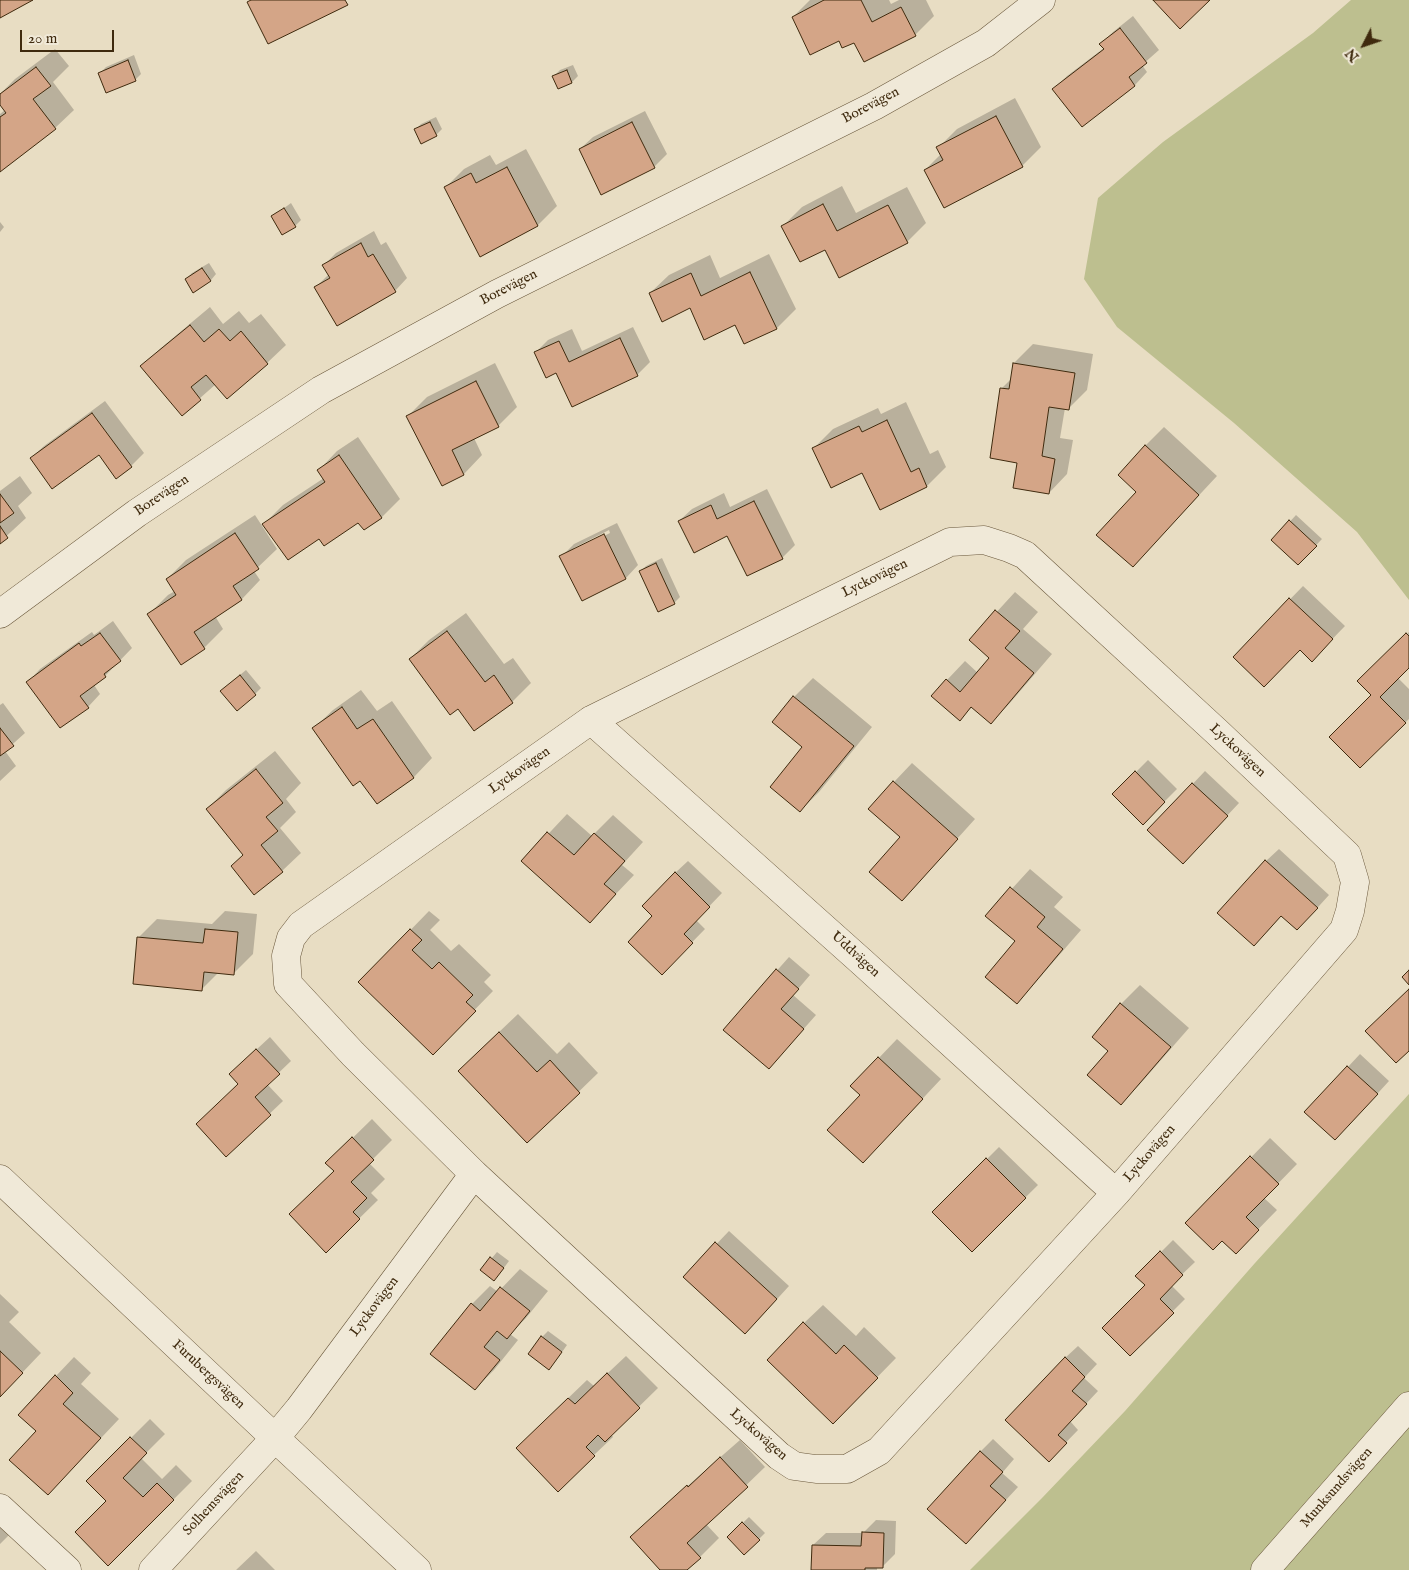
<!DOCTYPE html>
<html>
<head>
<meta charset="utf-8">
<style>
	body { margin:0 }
	#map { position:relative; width:1409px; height:1570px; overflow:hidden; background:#e8ddc3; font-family:"IM FELL English",serif }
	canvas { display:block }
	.north { position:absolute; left:1339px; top:20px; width:50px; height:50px; -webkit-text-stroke:4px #f0e9d8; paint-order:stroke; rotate:229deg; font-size:14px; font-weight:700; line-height:20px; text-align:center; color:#3f2a0e }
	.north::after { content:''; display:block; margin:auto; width:18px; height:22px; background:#3f2a0e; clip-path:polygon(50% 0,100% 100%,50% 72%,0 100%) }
	.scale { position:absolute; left:20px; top:30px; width:94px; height:22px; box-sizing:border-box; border:2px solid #3f2a0e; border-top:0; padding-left:6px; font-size:15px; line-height:18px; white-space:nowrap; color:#3f2a0e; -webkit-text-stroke:4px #f0e9d8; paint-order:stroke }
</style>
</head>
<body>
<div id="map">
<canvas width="1409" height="1570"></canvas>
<div class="north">N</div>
<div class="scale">20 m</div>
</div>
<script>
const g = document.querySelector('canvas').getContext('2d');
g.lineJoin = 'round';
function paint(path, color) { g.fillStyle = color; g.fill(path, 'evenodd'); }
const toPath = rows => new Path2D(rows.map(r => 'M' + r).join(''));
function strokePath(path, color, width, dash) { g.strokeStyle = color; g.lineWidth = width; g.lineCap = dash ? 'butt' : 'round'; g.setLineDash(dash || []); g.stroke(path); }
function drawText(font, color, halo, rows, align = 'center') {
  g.font = font + ' "IM FELL English",serif'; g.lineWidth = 4; g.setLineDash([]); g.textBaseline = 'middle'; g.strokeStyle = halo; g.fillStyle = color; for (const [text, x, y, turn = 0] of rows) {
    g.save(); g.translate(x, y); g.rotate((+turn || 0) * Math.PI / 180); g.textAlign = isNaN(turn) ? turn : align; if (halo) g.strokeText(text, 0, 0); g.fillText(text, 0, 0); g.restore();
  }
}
const green = toPath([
	[1351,0,1409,0,1409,600,1357,532,1234,423,1117,327,1084,279,1098,198,1163,142,1313,33],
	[1409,1094,1409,1570,970,1570,1042,1498,1125,1411,1255,1263]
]);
const shadow = toPath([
	[810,0,889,0,891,4,899,0,926,0,934,16,915,35,855,41,839,39,793,17],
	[1133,16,1159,50,1142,65,1147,72,1135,85,1082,125,1054,89,1067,76,1104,48,1101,44,1113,32],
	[55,49,69,66,53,82,74,110,55,128,0,170,0,114,5,110,0,103,0,94,15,79],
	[134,55,141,74,135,80,100,73,106,67],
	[573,65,578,76,572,82,558,88,554,76,560,70],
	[1015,98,1041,147,1022,166,925,170,941,154,938,148,957,129],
	[645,111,667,154,654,167,580,149,593,137],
	[436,117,442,129,436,135,415,130,421,124],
	[526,149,557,206,538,225,481,255,445,188,464,169,490,155,496,165],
	[842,186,856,213,907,187,926,223,907,242,825,248,783,226,802,207],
	[291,203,301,220,295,226,272,217],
	[0,222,4,227,0,232],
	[374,231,381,245,386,242,407,278,395,291,316,287,329,274,324,265,336,253],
	[769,254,796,309,777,328,745,343,736,323,650,293,669,275,710,255,720,278],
	[209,263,216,274,211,280,186,279,192,273],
	[210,307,223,324,239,311,249,323,261,314,286,345,267,363,216,384,182,414,142,366,161,348],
	[633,327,650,362,637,375,557,371,536,352,548,340,572,329,582,351],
	[1033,344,1093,354,1087,390,1068,409,1065,408,1060,438,1073,440,1067,474,1049,493,1018,462,991,457,1002,388,1012,378,1014,363],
	[495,363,517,407,498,426,474,438,482,455,464,474,443,484,408,416,427,397],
	[105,401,144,453,131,466,116,477,99,453,31,458,44,446],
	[906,402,930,454,938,450,946,467,927,486,880,508,862,471,814,448,833,429,878,408,881,414],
	[1164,427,1217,476,1133,566,1138,492,1145,446],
	[358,437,400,499,381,518,359,521,320,537,264,524,283,505,324,478,319,470,337,451],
	[20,476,32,493,18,506,26,518,0,542,0,491],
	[767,489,795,545,782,558,728,535,679,521,692,509,724,493,730,507],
	[255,515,277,549,254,571,260,580,242,599,215,616,223,629,204,648,181,663,149,614,168,595,175,591,167,579,186,560],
	[1296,515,1322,539,1298,564,1273,540],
	[617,523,638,565,626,578,582,599,561,557,574,544],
	[609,530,610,533,574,551,574,548],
	[662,558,680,597,674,603,640,572,646,566],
	[1303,586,1345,626,1312,660,1300,649,1234,657],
	[1015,592,1038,612,1023,629,1052,654,1009,704,991,722,972,707,960,719,947,680,965,661,978,673,991,658,971,640],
	[466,613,504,664,513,658,531,683,512,702,474,729,458,707,410,659,429,640],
	[113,621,132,648,105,676,94,685,100,694,88,707,28,682,40,669,92,632,94,635],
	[1409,632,1409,667,1398,678,1409,689,1409,719,1360,766,1372,695,1359,681],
	[246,670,261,688,255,694,228,685],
	[813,678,872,727,819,792,800,811,804,747,774,722,794,697],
	[361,690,377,711,392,701,432,758,414,777,377,802,361,780,314,728,333,710],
	[3,703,25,733,5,751,16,766,0,781,0,705],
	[275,751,301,783,286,799,296,812,280,828,301,853,282,871,244,854,207,809,226,790],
	[1148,760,1177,789,1143,823,1114,794],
	[912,763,975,819,902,900,901,837,894,782],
	[1205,771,1239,803,1195,850,1149,830],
	[567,814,592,836,613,815,643,842,622,865,634,875,590,921,523,861],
	[1279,849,1329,895,1310,916,1282,915,1267,932,1266,861],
	[688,861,722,893,696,920,705,929,662,973,654,916,675,873],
	[1030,869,1063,897,1054,907,1081,930,1035,983,1017,1002,1017,941,987,916],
	[225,911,257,914,253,954,234,973,219,972,202,989,138,938,157,919,212,924],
	[429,911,440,920,430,930,451,951,459,944,491,975,484,982,493,991,451,1034,360,982],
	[789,957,810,975,793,995,816,1015,769,1068,725,1029],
	[1140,985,1189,1028,1140,1084,1121,1103,1110,1051,1121,1004],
	[518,1014,557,1054,569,1042,598,1073,527,1142,478,1052],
	[270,1037,291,1061,267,1084,283,1101,226,1155,243,1062],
	[897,1039,941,1079,882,1142,862,1095,852,1086],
	[1360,1054,1389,1081,1348,1126,1306,1112],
	[372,1119,392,1140,369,1163,385,1179,371,1193,378,1200,326,1251,335,1171,327,1163],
	[1270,1138,1297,1164,1264,1198,1277,1210,1236,1252,1222,1239,1187,1223],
	[999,1147,1038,1185,972,1250,934,1212],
	[729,1231,789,1286,758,1320,685,1277],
	[1173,1240,1195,1262,1171,1285,1185,1299,1130,1354,1146,1285,1137,1276],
	[497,1252,509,1261,500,1273,482,1270],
	[520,1269,548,1291,526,1318,510,1334,518,1340,494,1370,475,1389,472,1304,490,1286,498,1292],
	[0,1294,19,1312,9,1322,41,1353,0,1396],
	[823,1305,856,1336,864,1327,896,1358,852,1403,804,1323],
	[548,1331,567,1345,555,1362,542,1337],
	[1078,1346,1097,1364,1084,1378,1098,1391,1070,1421,1078,1430,1049,1460,1065,1358],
	[626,1356,658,1388,611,1434,613,1437,594,1455,536,1429,587,1380,594,1386],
	[74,1357,91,1373,81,1384,119,1419,67,1474,38,1431,56,1376],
	[150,1419,165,1434,141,1458,162,1479,176,1465,192,1481,108,1565,108,1501,88,1481],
	[993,1439,1014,1459,1002,1473,1018,1487,966,1543,980,1452],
	[740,1440,765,1467,706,1524,719,1538,700,1557,686,1570,662,1570,651,1518],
	[749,1517,765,1533,744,1554,728,1537],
	[876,1520,896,1521,895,1554,882,1567,877,1567,877,1570,813,1570,813,1545,826,1533,863,1533],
	[0,1522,11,1533,0,1544],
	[256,1551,275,1570,236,1570]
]);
const building = toPath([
	[0,0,33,0,0,18,0,0],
	[251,0,345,0,348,5,268,44,247,2,251,0],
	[824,0,861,0,872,22,901,7,916,36,864,62,854,43,842,48,839,41,810,55,792,17,824,0],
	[1153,0,1210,0,1180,29,1153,0],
	[1120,28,1147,63,1129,77,1135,86,1082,127,1052,89,1104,49,1099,44,1120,28],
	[128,60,136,81,106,93,98,73,128,60],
	[36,67,51,86,33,99,56,129,0,172,0,117,6,113,0,105,0,94,36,67],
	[567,70,572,83,558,89,552,76,567,70],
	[996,116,1023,167,944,208,924,170,943,160,936,147,996,116],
	[430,122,437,136,421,144,414,129,430,122],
	[632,122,655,168,601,195,579,149,632,122],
	[507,167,538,226,480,257,444,187,471,173,476,183,507,167],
	[823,204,837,231,888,205,908,243,839,278,825,250,800,262,781,226,823,204],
	[284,208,296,227,282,235,271,216,284,208],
	[361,243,368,257,373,254,396,292,337,326,314,287,330,278,322,265,361,243],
	[202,268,211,281,193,293,185,279,202,268],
	[750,272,777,329,744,344,735,325,704,340,690,308,662,322,649,293,691,273,701,296,750,272],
	[190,325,204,342,219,329,230,341,241,331,268,364,227,399,206,375,191,387,201,400,182,416,140,366,190,325],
	[620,338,638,376,572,407,556,373,546,378,534,352,559,341,569,362,620,338],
	[1013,363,1075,373,1069,410,1049,407,1042,456,1055,459,1049,494,1013,488,1017,463,990,458,1000,388,1009,389,1013,363],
	[476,381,499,427,452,450,464,475,442,486,406,416,476,381],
	[92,413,132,467,116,479,99,455,52,489,30,458,92,413],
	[887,420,911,472,919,468,927,487,880,510,862,473,831,488,812,448,859,426,862,432,887,420],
	[1145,445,1199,495,1133,567,1096,535,1136,492,1118,475,1145,445],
	[339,455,382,518,364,530,358,523,324,546,319,539,288,560,262,524,325,482,317,470,339,455],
	[0,494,14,513,0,523,0,494],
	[754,501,783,559,747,576,727,536,694,553,678,521,711,505,717,519,754,501],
	[1289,520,1317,546,1298,565,1271,540,1289,520],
	[0,526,8,538,0,544,0,526],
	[235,533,259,569,233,586,242,600,194,632,205,649,181,665,147,614,176,595,166,579,235,533],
	[604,534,626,579,582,601,559,556,604,534],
	[656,563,675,604,658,612,639,571,656,563],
	[1289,598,1333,639,1312,662,1300,650,1264,687,1233,657,1289,598],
	[995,610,1020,631,1005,648,1034,673,991,724,971,707,960,721,931,696,946,679,960,692,989,658,969,640,995,610],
	[447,631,485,682,494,675,513,703,474,731,458,709,450,715,409,659,447,631],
	[100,633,121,661,104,674,106,677,80,696,89,708,60,728,26,682,79,643,81,646,100,633],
	[1406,633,1409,636,1409,668,1380,697,1406,723,1360,768,1329,737,1371,695,1357,681,1406,633],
	[240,675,256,695,237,711,220,691,240,675],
	[793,696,854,746,800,812,770,787,802,747,772,722,793,696],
	[342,707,357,729,373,719,414,778,377,804,360,781,353,786,312,728,342,707],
	[0,728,14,746,0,756,0,728],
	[256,769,283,803,266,817,278,831,261,845,283,872,254,895,231,866,243,855,206,809,256,769],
	[1135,771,1165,802,1143,825,1112,794,1135,771],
	[893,781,958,839,902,901,869,872,900,837,868,809,893,781],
	[1192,783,1228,816,1183,864,1147,830,1192,783],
	[547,832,574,855,594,833,625,861,604,884,616,894,590,923,521,861,547,832],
	[1265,860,1318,908,1297,930,1281,916,1254,946,1217,913,1265,860],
	[675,872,710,907,684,934,693,943,662,975,628,942,652,916,642,906,675,872],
	[1010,887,1045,917,1037,927,1063,949,1017,1004,985,977,1015,941,985,916,1010,887],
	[205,929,238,932,234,975,204,972,202,991,133,984,137,937,203,943,205,929],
	[410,929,422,940,412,950,432,969,439,962,473,995,466,1002,476,1011,433,1055,358,982,410,929],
	[776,969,799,989,781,1009,804,1029,769,1069,723,1030,776,969],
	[1409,970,1409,985,1402,977,1409,970],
	[1409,989,1409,1051,1396,1063,1365,1031,1409,989],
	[1120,1003,1171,1047,1121,1105,1087,1075,1108,1051,1092,1037,1120,1003],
	[499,1032,537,1072,550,1060,580,1093,527,1143,458,1071,499,1032],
	[256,1049,280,1074,255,1097,271,1115,226,1157,196,1124,238,1084,229,1074,256,1049],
	[878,1057,923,1099,863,1163,827,1130,860,1095,850,1086,878,1057],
	[1347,1066,1378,1094,1335,1140,1304,1112,1347,1066],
	[352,1137,374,1160,351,1182,367,1198,353,1212,360,1219,326,1253,289,1214,334,1171,325,1163,352,1137],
	[1250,1156,1279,1184,1246,1217,1259,1230,1236,1254,1222,1241,1213,1250,1185,1223,1250,1156],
	[986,1158,1026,1198,972,1252,932,1212,986,1158],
	[715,1242,777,1299,745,1334,683,1277,715,1242],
	[1160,1251,1183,1275,1160,1299,1174,1313,1130,1356,1102,1328,1145,1285,1135,1276,1160,1251],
	[490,1257,504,1268,494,1281,480,1270,490,1257],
	[500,1287,530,1311,507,1339,497,1331,484,1347,500,1360,475,1390,430,1354,471,1303,480,1311,500,1287],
	[803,1322,836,1354,844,1345,878,1378,833,1424,767,1360,803,1322],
	[541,1336,562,1352,549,1370,528,1354,541,1336],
	[0,1351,23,1373,0,1397,0,1351],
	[1065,1357,1085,1377,1072,1391,1087,1404,1058,1435,1067,1443,1049,1462,1005,1420,1065,1357],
	[607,1373,640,1408,605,1442,598,1435,586,1447,595,1456,558,1492,516,1448,568,1398,575,1404,607,1373],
	[55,1375,73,1393,63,1404,101,1438,48,1495,9,1460,36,1431,18,1415,55,1375],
	[130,1437,147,1453,123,1478,143,1497,157,1483,174,1500,108,1566,75,1532,106,1501,86,1481,130,1437],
	[980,1451,1003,1472,990,1486,1006,1500,966,1544,927,1509,980,1451],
	[720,1457,748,1487,687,1543,701,1558,687,1570,660,1570,630,1537,687,1485,688,1487,720,1457],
	[742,1522,760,1540,744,1555,727,1537,742,1522],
	[862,1532,884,1533,883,1568,865,1568,865,1570,811,1570,812,1545,861,1546,862,1532]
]);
const minor = toPath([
	[0,614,137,513,321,390,497,294,874,106,986,43,1041,0],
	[591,720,862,962,1116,1193],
	[0,1508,67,1570],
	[153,1570,275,1438,299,1409,474,1174,779,1456,794,1466,816,1469,847,1469,879,1451,1116,1193,1344,930,1350,911,1355,882,1347,855,1217,732,1025,555,1009,548,984,540,950,542,591,720,301,925,291,938,286,956,288,984,353,1054,474,1174]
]);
const tertiary = toPath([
	[0,1179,275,1438,417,1570],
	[1265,1570,1409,1406]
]);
const streetNames = [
	["Borevägen",871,106,-28],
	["Borevägen",509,288,-27],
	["Borevägen",162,496,-34],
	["Lyckovägen",875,579,-26],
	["Lyckovägen",1237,751,43],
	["Lyckovägen",520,771,-35],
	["Uddvägen",855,955,42],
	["Lyckovägen",1150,1154,-49],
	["Lyckovägen",375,1307,-53],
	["Furubergsvägen",208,1375,43],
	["Lyckovägen",758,1435,41],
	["Munksundsvägen",1337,1488,-49],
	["Solhemsvägen",214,1504,-47]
];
paint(green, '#bdbf8f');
paint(shadow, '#0003');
paint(building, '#d4a587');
strokePath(building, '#3f2a0e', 1);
strokePath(minor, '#69573b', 29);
strokePath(tertiary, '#69573b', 29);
strokePath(minor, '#f0e9d8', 28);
strokePath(tertiary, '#f0e9d8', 28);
drawText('14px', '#3f2a0e', '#f0e9d8', streetNames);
</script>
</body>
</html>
